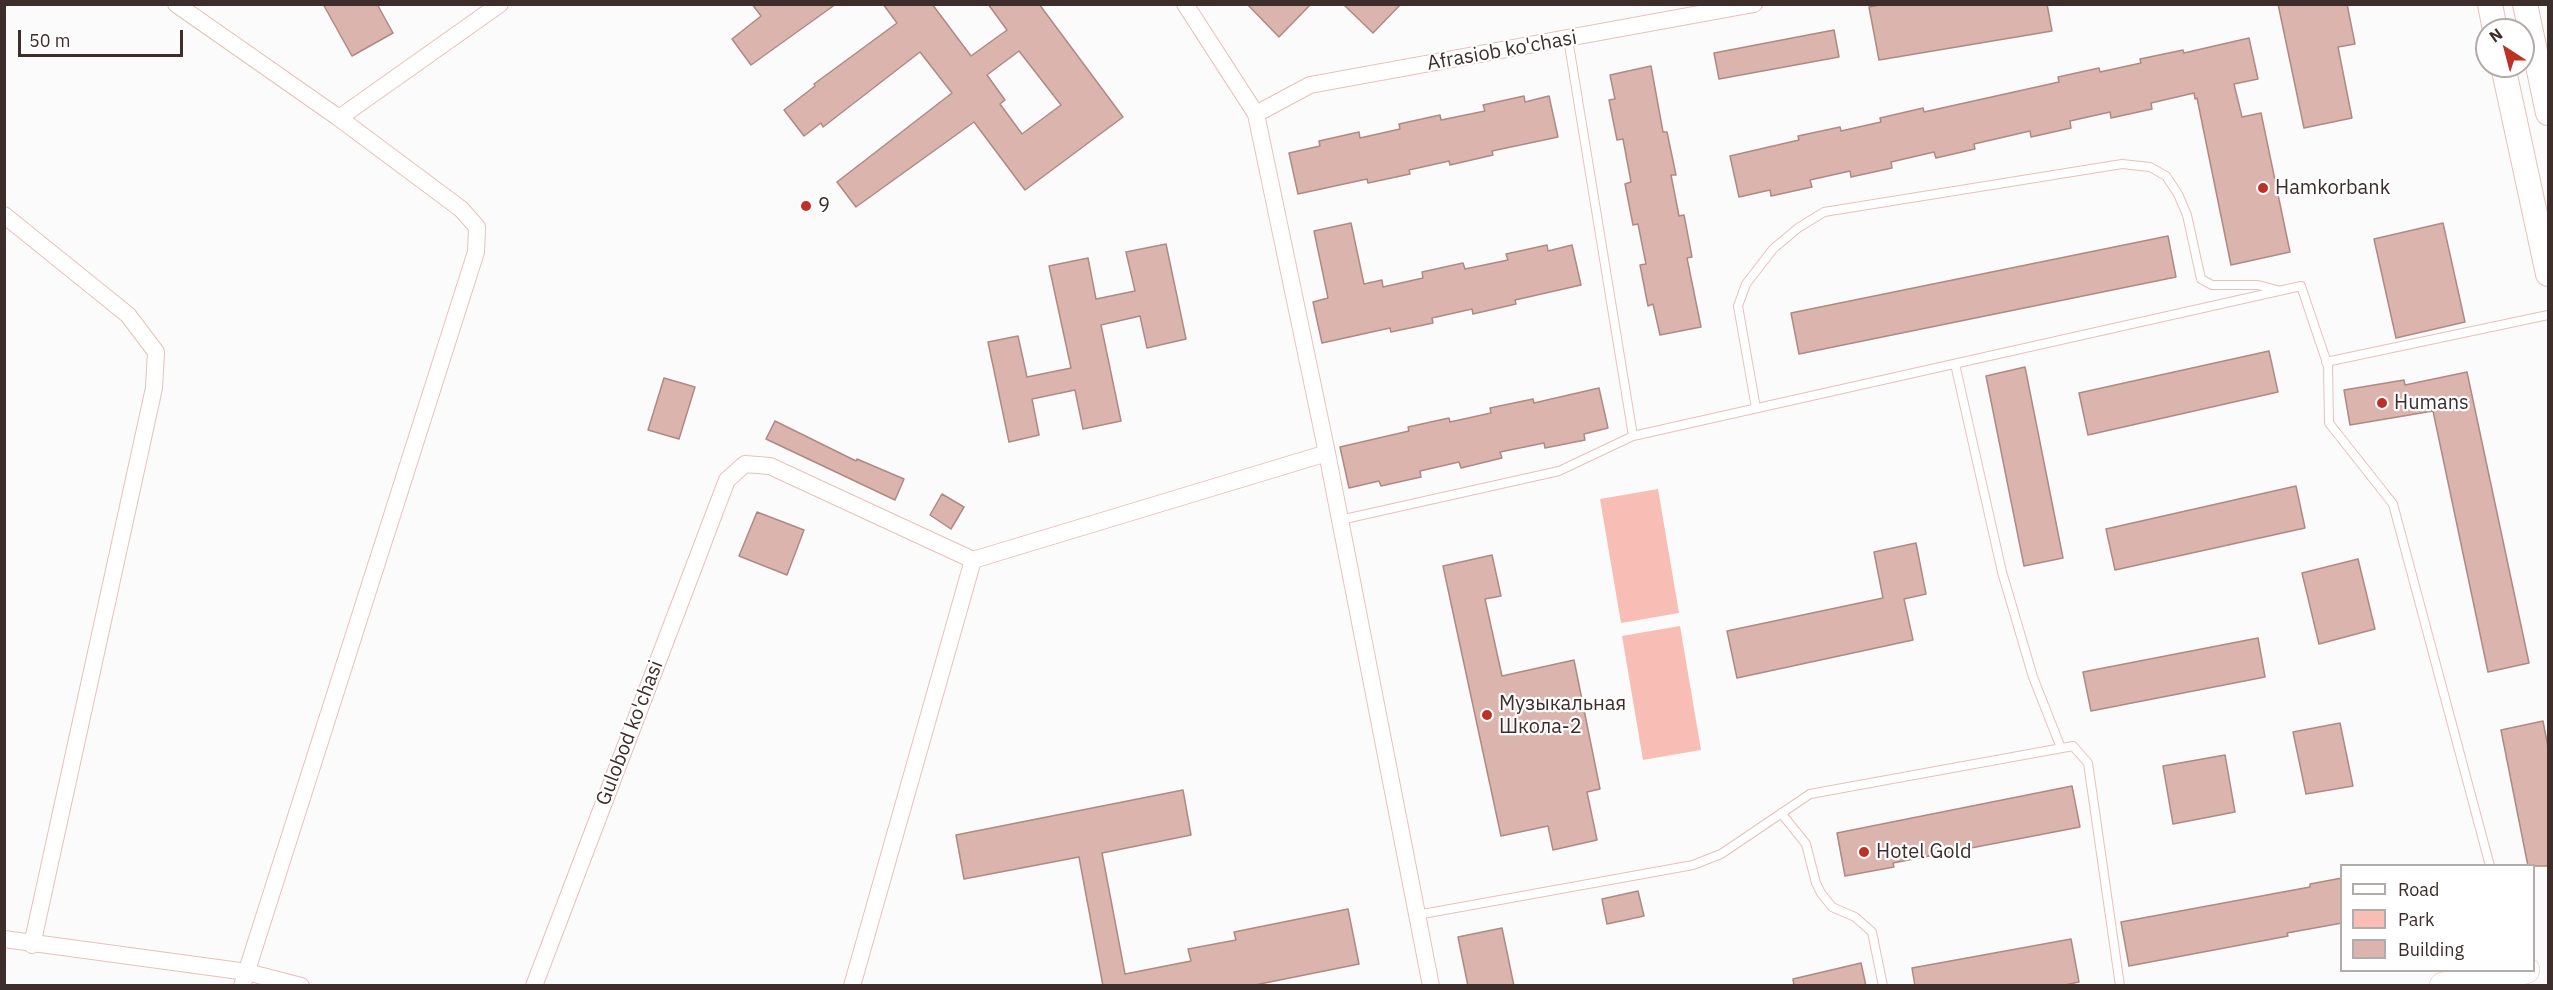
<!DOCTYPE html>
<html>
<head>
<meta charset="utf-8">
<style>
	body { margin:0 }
	#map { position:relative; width:2553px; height:990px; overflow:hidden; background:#fbfbfb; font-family:"IBM Plex Sans",sans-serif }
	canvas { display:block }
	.frame { position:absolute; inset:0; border:6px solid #3d2d2b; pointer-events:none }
	.legend { position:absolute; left:2340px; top:864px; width:195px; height:108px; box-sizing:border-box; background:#fff; border:2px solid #b1abaa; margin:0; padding:8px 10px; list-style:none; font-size:18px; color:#3d2d2b }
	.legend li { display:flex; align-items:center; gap:12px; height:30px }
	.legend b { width:30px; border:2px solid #b1abaa }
	.north { position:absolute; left:2475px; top:18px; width:60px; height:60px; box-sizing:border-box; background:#fff; border:2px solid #b1abaa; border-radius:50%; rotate:324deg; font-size:16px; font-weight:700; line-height:24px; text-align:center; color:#3d2d2b }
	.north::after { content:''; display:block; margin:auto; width:21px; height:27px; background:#be3127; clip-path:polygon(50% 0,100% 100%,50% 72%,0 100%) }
	.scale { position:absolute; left:18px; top:30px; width:165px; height:27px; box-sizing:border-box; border:3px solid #3d2d2b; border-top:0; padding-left:8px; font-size:18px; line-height:21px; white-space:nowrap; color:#3d2d2b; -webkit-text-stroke:4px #fff; paint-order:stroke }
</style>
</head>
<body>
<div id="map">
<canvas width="2553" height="990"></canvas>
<div class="frame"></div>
<ul class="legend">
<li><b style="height:8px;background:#fff"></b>Road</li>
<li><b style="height:16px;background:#f8beb5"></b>Park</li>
<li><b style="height:16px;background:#dcb4ae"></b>Building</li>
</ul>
<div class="north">N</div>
<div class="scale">50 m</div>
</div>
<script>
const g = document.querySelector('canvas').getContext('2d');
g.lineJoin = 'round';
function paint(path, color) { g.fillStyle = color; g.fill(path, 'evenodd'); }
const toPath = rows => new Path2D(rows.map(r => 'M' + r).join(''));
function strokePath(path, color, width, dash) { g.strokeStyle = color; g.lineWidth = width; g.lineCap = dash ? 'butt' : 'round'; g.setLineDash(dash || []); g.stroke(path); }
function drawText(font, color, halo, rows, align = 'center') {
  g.font = font + ' "IBM Plex Sans",sans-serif'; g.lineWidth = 4.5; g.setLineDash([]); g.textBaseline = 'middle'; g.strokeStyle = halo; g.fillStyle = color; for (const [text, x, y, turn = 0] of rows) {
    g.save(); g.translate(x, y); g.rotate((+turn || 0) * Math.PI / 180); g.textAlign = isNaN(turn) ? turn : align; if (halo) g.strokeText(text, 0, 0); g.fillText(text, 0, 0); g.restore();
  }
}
const green = toPath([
	[1658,489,1679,613,1621,623,1600,499],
	[1680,626,1701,750,1643,760,1622,636]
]);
const building = toPath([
	[323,4,377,4,393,33,352,56,323,4],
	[752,4,836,4,751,65,732,39,761,16,752,4],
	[883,4,932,4,971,56,1007,30,988,4,1039,4,1123,117,1025,190,974,122,856,207,837,182,952,93,920,52,823,127,821,123,804,136,784,110,815,86,814,84,897,23,883,4],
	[1019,51,1061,105,1022,134,1000,104,1005,100,987,75,1019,51],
	[1247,4,1311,4,1279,37,1247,4],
	[1343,4,1401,4,1373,33,1343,4],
	[1885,4,2047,4,2052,31,1879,60,1869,7,1885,4],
	[2278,4,2347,4,2355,44,2338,47,2352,118,2304,128,2278,4],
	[1834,30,1839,57,1719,79,1714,53,1834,30],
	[2249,38,2258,79,2234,84,2242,117,2261,113,2290,252,2231,265,2197,98,2195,99,2194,93,2151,103,2152,109,2111,118,2110,112,2070,121,2071,128,2031,137,2030,131,1974,144,1975,149,1936,158,1934,152,1891,162,1892,168,1851,177,1850,171,1810,180,1812,187,1771,196,1770,190,1739,197,1730,156,1799,140,1798,136,1840,127,1841,131,1881,122,1880,118,1923,108,1924,112,2059,82,2058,77,2099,68,2100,72,2141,63,2140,59,2183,50,2184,53,2249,38],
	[1651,66,1663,132,1667,132,1676,175,1671,175,1679,216,1684,215,1692,257,1687,258,1701,327,1660,335,1653,304,1648,306,1640,265,1646,264,1638,224,1633,225,1625,184,1631,182,1623,139,1617,140,1609,100,1615,99,1610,75,1651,66],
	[1524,96,1525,102,1549,96,1558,137,1492,151,1493,155,1450,165,1449,161,1409,170,1410,174,1368,183,1367,179,1298,194,1289,153,1320,146,1319,141,1359,132,1360,138,1400,129,1399,124,1440,115,1441,120,1485,111,1483,105,1524,96],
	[1351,223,1364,284,1382,280,1383,287,1423,278,1422,272,1463,263,1465,269,1508,260,1506,254,1547,245,1548,251,1572,245,1581,285,1515,300,1516,304,1473,314,1472,309,1432,318,1433,323,1391,332,1390,328,1322,343,1313,302,1328,298,1314,231,1351,223],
	[2443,223,2465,322,2396,338,2374,239,2443,223],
	[2168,236,2176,277,1799,354,1791,313,2168,236],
	[1166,244,1186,339,1147,348,1140,316,1101,325,1121,421,1083,429,1075,390,1032,399,1039,435,1009,442,988,342,1018,336,1027,377,1071,368,1049,266,1088,258,1096,299,1135,291,1126,252,1166,244],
	[2269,351,2278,392,2088,435,2079,393,2269,351],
	[2025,367,2063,558,2024,566,1986,376,2025,367],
	[2467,372,2529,663,2488,672,2433,411,2350,425,2344,390,2404,380,2405,385,2467,372],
	[664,378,695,387,679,439,648,430,664,378],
	[1599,388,1608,428,1584,434,1585,440,1545,448,1544,443,1500,452,1502,458,1461,468,1459,462,1420,471,1421,477,1381,486,1379,481,1349,488,1340,447,1409,431,1408,427,1449,418,1450,422,1491,413,1490,408,1533,399,1534,403,1599,388],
	[775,421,856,461,857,459,904,479,895,500,766,439,775,421],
	[2296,486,2305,528,2115,570,2106,529,2296,486],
	[942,494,964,507,951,529,930,515,942,494],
	[757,512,804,530,787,575,739,556,757,512],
	[1916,543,1926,594,1904,599,1913,640,1737,678,1727,631,1883,598,1874,552,1916,543],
	[1492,555,1501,596,1485,599,1502,676,1574,660,1600,789,1587,792,1597,840,1553,850,1548,826,1501,836,1443,566,1492,555],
	[2358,559,2375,629,2319,644,2302,573,2358,559],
	[2258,638,2265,677,2091,711,2083,672,2258,638],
	[2543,721,2548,747,2548,866,2528,866,2501,730,2543,721],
	[2340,723,2353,786,2306,794,2293,732,2340,723],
	[2225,755,2235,812,2173,824,2163,766,2225,755],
	[2072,786,2080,827,1893,863,1894,867,1845,876,1837,833,2072,786],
	[1183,790,1191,835,1102,853,1125,974,1191,961,1188,949,1236,940,1234,932,1348,909,1359,964,1250,986,1103,986,1079,857,964,879,956,835,1183,790],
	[2342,878,2342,923,2287,933,2288,936,2129,966,2121,922,2310,887,2310,884,2342,878],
	[1638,891,1644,916,1607,924,1602,899,1638,891],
	[1502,928,1514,986,1468,986,1458,937,1502,928],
	[2071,939,2079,982,2060,986,1915,986,1912,968,2071,939],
	[1861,963,1866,986,1794,986,1793,979,1861,963]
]);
const lane = toPath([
	[1568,39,1633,436],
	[2326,362,2548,315],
	[1955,364,2002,572,2033,677,2061,748],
	[1756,408,1738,306,1746,284,1773,249,1798,228,1824,212,2122,164,2150,167,2166,176,2178,194,2187,215,2201,279,2212,285,2258,285,2277,290],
	[1340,520,1559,471,1633,436,2301,286,2328,366,2329,423,2393,504,2490,866],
	[1781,813,1806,844,1816,883,1821,893,1832,907,1855,917,1872,932,1883,986],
	[1417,915,1693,865,1721,854,1810,794,2073,746,2088,763,2120,986]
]);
const street = toPath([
	[176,4,339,118,461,209,477,227,476,252,242,986],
	[1185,4,1256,114,1327,453,1431,986],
	[1256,114,1310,85,1754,4],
	[339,118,500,4],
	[4,215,128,315,156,352,154,388,32,945],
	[4,939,247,972,301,986],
	[534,986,727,480,745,464,770,466,973,560,1327,453],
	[852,986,973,560]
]);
const secondary = toPath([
	[2490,4,2495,30],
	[2525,4,2548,113],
	[2503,66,2548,274]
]);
const primary = toPath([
	[2443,986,2526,970]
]);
const markers = [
	[2263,188,6,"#be3127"],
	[806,206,6,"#be3127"],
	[2382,403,6,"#be3127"],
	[1487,715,6,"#be3127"],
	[1864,852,6,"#be3127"]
];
const streetNames = [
	["Afrasiob ko'chasi",1502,51,-10],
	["Gulobod ko'chasi",630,733,-69]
];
const poiNames = [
	["Hamkorbank",2275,188],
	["9",818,206],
	["Humans",2394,403],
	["Музыкальная",1499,704],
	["Школа-2",1499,727],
	["Hotel Gold",1876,852]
];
paint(green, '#f8beb5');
paint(building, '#dcb4ae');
strokePath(building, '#af8983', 1.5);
strokePath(lane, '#e9c0ba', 10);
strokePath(street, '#e9c0ba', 18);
strokePath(secondary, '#e9c0ba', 26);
strokePath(primary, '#e9c0ba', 28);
strokePath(lane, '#fff', 8);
strokePath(street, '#fff', 16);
strokePath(secondary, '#fff', 24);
strokePath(primary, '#fff', 27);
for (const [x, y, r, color] of markers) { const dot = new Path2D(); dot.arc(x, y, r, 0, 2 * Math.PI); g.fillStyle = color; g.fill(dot); strokePath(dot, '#fff', 2); }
drawText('20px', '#3d2d2b', '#fff', streetNames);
drawText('20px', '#3d2d2b', '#fff', poiNames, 'left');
</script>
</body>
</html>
